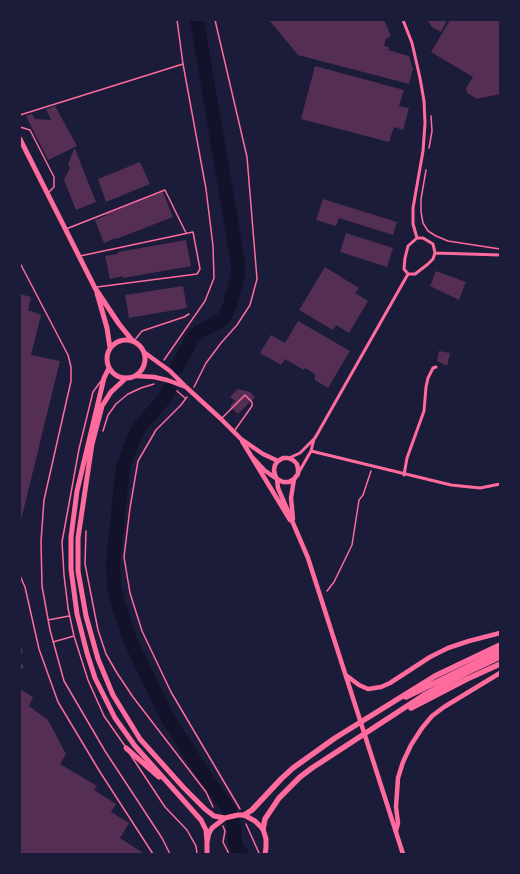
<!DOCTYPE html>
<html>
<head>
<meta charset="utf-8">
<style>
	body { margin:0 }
	#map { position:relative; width:520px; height:874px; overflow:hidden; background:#1b1b3a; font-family:Quicksand,sans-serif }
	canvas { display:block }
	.frame { position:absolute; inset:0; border:21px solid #1b1b3a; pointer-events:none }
</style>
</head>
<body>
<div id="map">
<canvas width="520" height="874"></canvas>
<div class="frame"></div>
</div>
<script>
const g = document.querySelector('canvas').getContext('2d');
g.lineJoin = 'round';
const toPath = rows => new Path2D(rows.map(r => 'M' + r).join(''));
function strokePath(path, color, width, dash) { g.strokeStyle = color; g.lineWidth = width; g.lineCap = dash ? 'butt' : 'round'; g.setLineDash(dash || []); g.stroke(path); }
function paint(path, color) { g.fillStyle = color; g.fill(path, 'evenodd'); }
const river = toPath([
	[177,367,192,339,199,332,223,319,229,308,238,275,238,263,197,20],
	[169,390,164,399,140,426,132,442,123,467,113,563,114,587,118,603,130,640,168,719,206,778,229,809,234,826,235,842,237,849,242,854]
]);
const building = toPath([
	[269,20,384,20,391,36,386,39,384,46,389,47,388,50,409,56,413,69,409,84,298,55],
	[427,20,447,20,441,32,432,27],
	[450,20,500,20,500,94,477,99,467,93,466,88,473,77,431,52],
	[315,66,404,90,399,106,409,108,403,130,394,127,389,142,301,119],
	[55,106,77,146,48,160,26,116,32,114,35,119,51,120,46,109],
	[74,149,75,149,96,202,76,210,64,180,70,168,68,164],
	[140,162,150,184,106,202,98,179],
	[163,192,173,217,116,239,116,238,104,243,95,220,107,215,106,214],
	[323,199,397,222,393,235,339,218,336,226,316,220],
	[346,233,393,248,387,267,340,252],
	[186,240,191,266,123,278,123,276,110,279,105,256,118,254,118,252],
	[325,267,359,288,355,293,368,301,349,333,336,325,333,330,299,310],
	[436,271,466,282,459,300,430,286],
	[183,286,187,308,129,318,125,295],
	[20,294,31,297,28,310,41,315,31,355,60,361,21,520],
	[298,321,350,351,328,388,315,380,315,374,305,368,304,370,285,359,281,365,260,353,271,335,285,343],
	[439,351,450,353,447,366,437,361],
	[238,389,250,392,255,397,238,414,230,406,235,401,230,397],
	[20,644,23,651,20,657],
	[20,662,24,666,20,672],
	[20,689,33,697,29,706,48,720,66,754,60,764,97,786,94,790,116,804,111,812,129,823,120,838,143,853,142,854,20,854]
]);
const path = toPath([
	[20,115,183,64],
	[429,148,432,131,431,116],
	[426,170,421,199,421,212,423,223,428,231,436,236,448,241,500,249],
	[164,360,205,301,214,278,213,246,206,189,183,64,177,20],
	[194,387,206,363,221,343,237,325,250,305,257,279,247,157,215,20],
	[177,391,185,398],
	[187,397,181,405,156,430,138,461,130,508,124,557,130,593,142,631,171,692,240,809],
	[103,431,108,415,116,404,128,394,141,388,154,384],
	[86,531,85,564,98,630,106,654,117,673,133,697,206,792,213,807],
	[327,591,334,582,352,545,359,500,363,495,371,471],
	[246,824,259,853],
	[223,826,225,831,223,842,229,854]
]);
const service = toPath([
	[20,127,30,130,54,177,54,187,48,193],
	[66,229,165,190,186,233],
	[80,256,193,232,200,269,197,274,97,287],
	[20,263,68,355,71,367,71,381,44,500,41,541,42,586,50,630,64,681,105,751,162,838,170,854],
	[134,341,142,331,184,317,189,314],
	[101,381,93,392,79,449,62,542,64,575,68,608,74,636,88,680,104,716,125,746],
	[222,418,245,395,252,402,252,406,235,430],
	[20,576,25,587,39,649,58,702,100,772,153,854],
	[48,620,69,616],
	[53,642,74,636],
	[130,754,165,807,187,830,196,846,197,854]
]);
const minor = toPath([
	[403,20,412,43,420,78,424,101,425,123,423,151,413,208,413,224,417,238],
	[417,238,423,238,433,244,435,253,433,259,428,264,415,274,408,274,404,269,405,258,408,246,417,238],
	[435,253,500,255],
	[311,451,451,485,480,488,500,484],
	[289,458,300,453,315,438,408,274],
	[299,472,311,451,314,439],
	[404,475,407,458,424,411,426,387,428,378,433,368,436,367]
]);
const secondary = toPath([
	[145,353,170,371,185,386],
	[136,376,154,377,167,380,186,387,221,419,241,439,263,454,278,461],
	[242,441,290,520],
	[252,457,264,470,277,479,283,482,289,482,294,479,298,474,298,469,297,464,293,460,288,458,283,458,278,461,275,465,274,470,275,475,277,479,278,488,308,558,403,854],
	[293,519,291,498,294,479],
	[347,676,359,685,368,689,381,687,390,683,430,657,448,648,469,641,500,633],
	[396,831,398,823,396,807,398,778,403,762,411,745,422,728,432,716,444,707,500,673]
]);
const primary = toPath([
	[20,139,95,288,119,324,132,340],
	[97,293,107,328,110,348],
	'107 359a19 19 0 1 1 38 0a19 19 0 1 1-38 0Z',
	[109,368,104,378,77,491,71,537,71,569,77,614,87,653,95,678,115,718,135,746,201,820,206,830,207,842],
	[126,378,111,392,102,406,92,444,78,538,78,571,86,616,98,659,113,695,140,739,184,788,205,809,214,816,225,818],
	[126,748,159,777],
	[207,854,207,842,209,833,212,828,225,818,238,815,244,815,255,821,263,829,266,839,266,848,265,854]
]);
const trunk = toPath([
	[406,697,500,651],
	[411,708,467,679,500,664],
	[244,815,252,810,281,779,293,768,335,738,435,676,500,645],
	[263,829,265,819,279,798,300,777,312,768,424,695,468,672,500,657]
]);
strokePath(river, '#12122b', 14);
paint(building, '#542f53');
strokePath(path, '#ff6b9d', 1.5);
strokePath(service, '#ff6b9d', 1.5);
strokePath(minor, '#ff6b9d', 3);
strokePath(secondary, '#ff6b9d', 4.5);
strokePath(primary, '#ff6b9d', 5);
strokePath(trunk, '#ff6b9d', 5.5);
</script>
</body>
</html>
